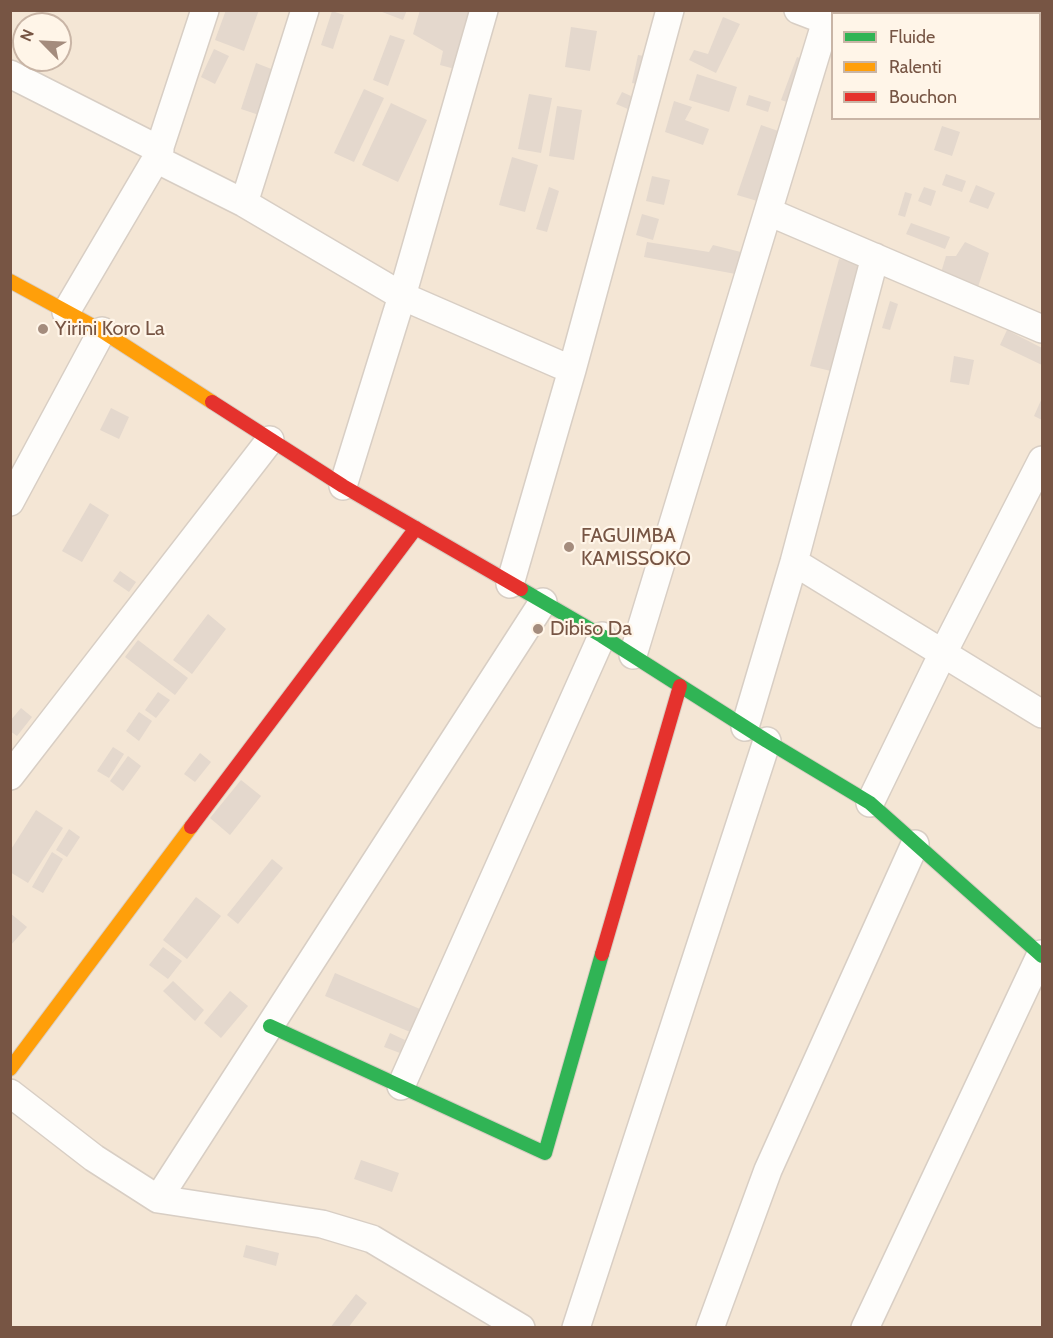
<!DOCTYPE html>
<html>
<head>
<meta charset="utf-8">
<style>
	body { margin:0 }
	#map { position:relative; width:1053px; height:1338px; overflow:hidden; background:#f7f1e6; font-family:Cabin,sans-serif }
	canvas { display:block }
	.frame { position:absolute; inset:0; border:12px solid #754; pointer-events:none }
	.legend { position:absolute; left:831px; top:12px; width:210px; height:108px; box-sizing:border-box; background:#fff5e8; border:2px solid #c9b5a6; margin:0; padding:8px 10px; list-style:none; font-size:18px; color:#754 }
	.legend li { display:flex; align-items:center; gap:12px; height:30px }
	.legend b { width:30px; border:2px solid #c9b5a6 }
	.north { position:absolute; left:12px; top:12px; width:60px; height:60px; box-sizing:border-box; background:#fff5e8; border:2px solid #c9b5a6; border-radius:50%; rotate:294deg; font-size:16px; font-weight:700; line-height:24px; text-align:center; color:#754 }
	.north::after { content:''; display:block; margin:auto; width:21px; height:27px; background:#a48c7d; clip-path:polygon(50% 0,100% 100%,50% 72%,0 100%) }
</style>
</head>
<body>
<div id="map">
<canvas width="1053" height="1338"></canvas>
<div class="frame"></div>
<ul class="legend">
<li><b style="height:8px;background:#30b455"></b>Fluide</li>
<li><b style="height:8px;background:#ff9f0a"></b>Ralenti</li>
<li><b style="height:8px;background:#e5322d"></b>Bouchon</li>
</ul>
<div class="north">N</div>
</div>
<script>
const g = document.querySelector('canvas').getContext('2d');
g.lineJoin = 'round';
function paint(path, color) { g.fillStyle = color; g.fill(path, 'evenodd'); }
const toPath = rows => new Path2D(rows.map(r => 'M' + r).join(''));
function strokePath(path, color, width, dash) { g.strokeStyle = color; g.lineWidth = width; g.lineCap = dash ? 'butt' : 'round'; g.setLineDash(dash || []); g.stroke(path); }
function drawText(font, color, halo, rows, align = 'center') {
  g.font = font + ' Cabin,sans-serif'; g.lineWidth = 4.5; g.setLineDash([]); g.textBaseline = 'middle'; g.strokeStyle = halo; g.fillStyle = color; for (const [text, x, y, turn = 0] of rows) {
    g.save(); g.translate(x, y); g.rotate((+turn || 0) * Math.PI / 180); g.textAlign = isNaN(turn) ? turn : align; if (halo) g.strokeText(text, 0, 0); g.fillText(text, 0, 0); g.restore();
  }
}
const residential = toPath([
	[11,11,1042,11,1042,1327,11,1327],
	[832,14,1040,14,1040,118,832,118],
	[24,24,60,24,60,60,24,60]
]);
const building = toPath([
	[226,10,259,10,244,51,215,40],
	[377,10,407,10,403,20],
	[420,10,474,10,455,69,440,65,443,51,413,34],
	[332,11,344,15,333,49,321,45],
	[723,17,740,24,716,73,689,60,694,50,708,54],
	[571,27,597,31,590,71,565,67],
	[390,35,405,40,388,86,373,80],
	[214,49,229,56,215,84,201,77],
	[638,55,650,57,644,85,632,83],
	[797,57,808,61,792,104,781,100],
	[256,63,274,70,259,115,241,109],
	[697,74,737,87,729,112,689,100],
	[364,89,384,98,354,162,334,153],
	[622,92,640,100,635,112,616,104],
	[529,94,552,98,541,153,518,149],
	[749,95,771,102,768,112,746,105],
	[674,101,692,107,685,120,709,129,703,145,665,132],
	[391,103,427,120,398,182,362,165],
	[557,106,582,110,574,160,549,156],
	[761,125,787,134,764,203,737,195],
	[942,126,960,132,952,156,934,150],
	[512,157,538,165,525,212,499,205],
	[946,174,966,181,962,192,942,185],
	[652,176,670,180,664,205,646,201],
	[976,185,995,193,988,209,969,202],
	[549,187,559,191,547,232,536,229],
	[924,187,936,191,931,206,918,201],
	[905,192,912,194,905,217,898,215],
	[642,214,659,219,653,240,636,235],
	[911,223,950,237,945,249,906,234],
	[647,242,709,252,713,245,749,254,741,275,644,257],
	[965,242,989,253,978,287,940,276,946,256,956,256],
	[839,259,862,265,835,372,810,366],
	[890,301,898,304,890,330,882,328],
	[1007,330,1042,348,1042,365,1000,345],
	[954,356,974,360,969,385,950,382],
	[1042,398,1042,420,1034,416],
	[111,408,129,417,119,439,100,430],
	[90,503,109,515,82,562,62,551],
	[120,571,136,582,129,592,113,581],
	[208,614,226,629,192,674,173,660],
	[138,640,188,678,175,695,125,657],
	[158,692,170,700,156,718,145,710],
	[21,708,32,717,17,736,10,731,10,721],
	[139,712,152,721,139,741,126,731],
	[113,747,124,754,109,778,97,771],
	[200,753,211,762,195,782,184,774],
	[128,756,141,766,123,791,110,781],
	[241,780,261,796,230,835,210,818],
	[36,810,63,828,28,883,10,872,10,851],
	[69,829,80,837,67,857,56,850],
	[52,852,63,859,43,893,32,887],
	[272,859,283,868,238,924,227,915],
	[196,897,221,916,187,959,163,940],
	[10,913,27,927,10,946],
	[163,947,182,961,168,979,149,965],
	[335,973,420,1009,410,1032,325,996],
	[173,981,204,1010,195,1021,163,991],
	[230,991,248,1006,221,1038,204,1023],
	[390,1033,405,1040,400,1053,384,1047],
	[361,1160,399,1173,392,1192,354,1179],
	[246,1245,279,1253,276,1266,243,1257],
	[356,1294,367,1303,348,1328,330,1328]
]);
const street = toPath([
	[798,10,832,23],
	[10,74,160,150],
	[1040,95,1042,96],
	[156,159,244,203,402,296,572,370],
	[244,203,305,10],
	[769,212,1042,329],
	[66,312,156,159,205,10],
	[343,486,402,296,484,10],
	[10,502,102,331],
	[794,562,1042,714],
	[510,584,572,370,670,10],
	[633,655,826,21],
	[745,727,794,562,875,257],
	[10,776,270,440],
	[870,803,943,653,1042,460],
	[401,1086,602,636],
	[10,1093,94,1158,158,1199,322,1224,372,1239,521,1328],
	[158,1199,543,602],
	[576,1328,767,741],
	[710,1328,768,1170,915,844],
	[865,1328,1041,954]
]);
const fast = toPath([
	[521,589,602,636,767,741,870,803,1042,956],
	[270,1026,545,1153,602,954]
]);
const slow = toPath([
	[10,281,102,331,212,402],
	[10,1069,191,827]
]);
const jam = toPath([
	[212,402,343,486,521,589],
	[191,827,416,528],
	[602,954,680,686]
]);
const markers = [
	[43,329,6,"#a48c7d"],
	[569,547,6,"#a48c7d"],
	[538,629,6,"#a48c7d"]
];
const poiNames = [
	["Yirini Koro La",55,329],
	["FAGUIMBA",581,536],
	["KAMISSOKO",581,559],
	["Dibiso Da",550,629]
];
paint(residential, '#f4e6d5');
paint(building, '#e4d8cd');
strokePath(street, '#d8cec4', 30);
strokePath(fast, '#d8cdc2', 16);
strokePath(slow, '#d8cdc2', 16);
strokePath(jam, '#d8cdc2', 16);
strokePath(street, '#fefdfb', 27);
strokePath(fast, '#30b455', 14);
strokePath(slow, '#ff9f0a', 14);
strokePath(jam, '#e5322d', 14);
for (const [x, y, r, color] of markers) { const dot = new Path2D(); dot.arc(x, y, r, 0, 2 * Math.PI); g.fillStyle = color; g.fill(dot); strokePath(dot, '#fff5e8', 2); }
drawText('20px', '#754', '#fff5e8', poiNames, 'left');
</script>
</body>
</html>
